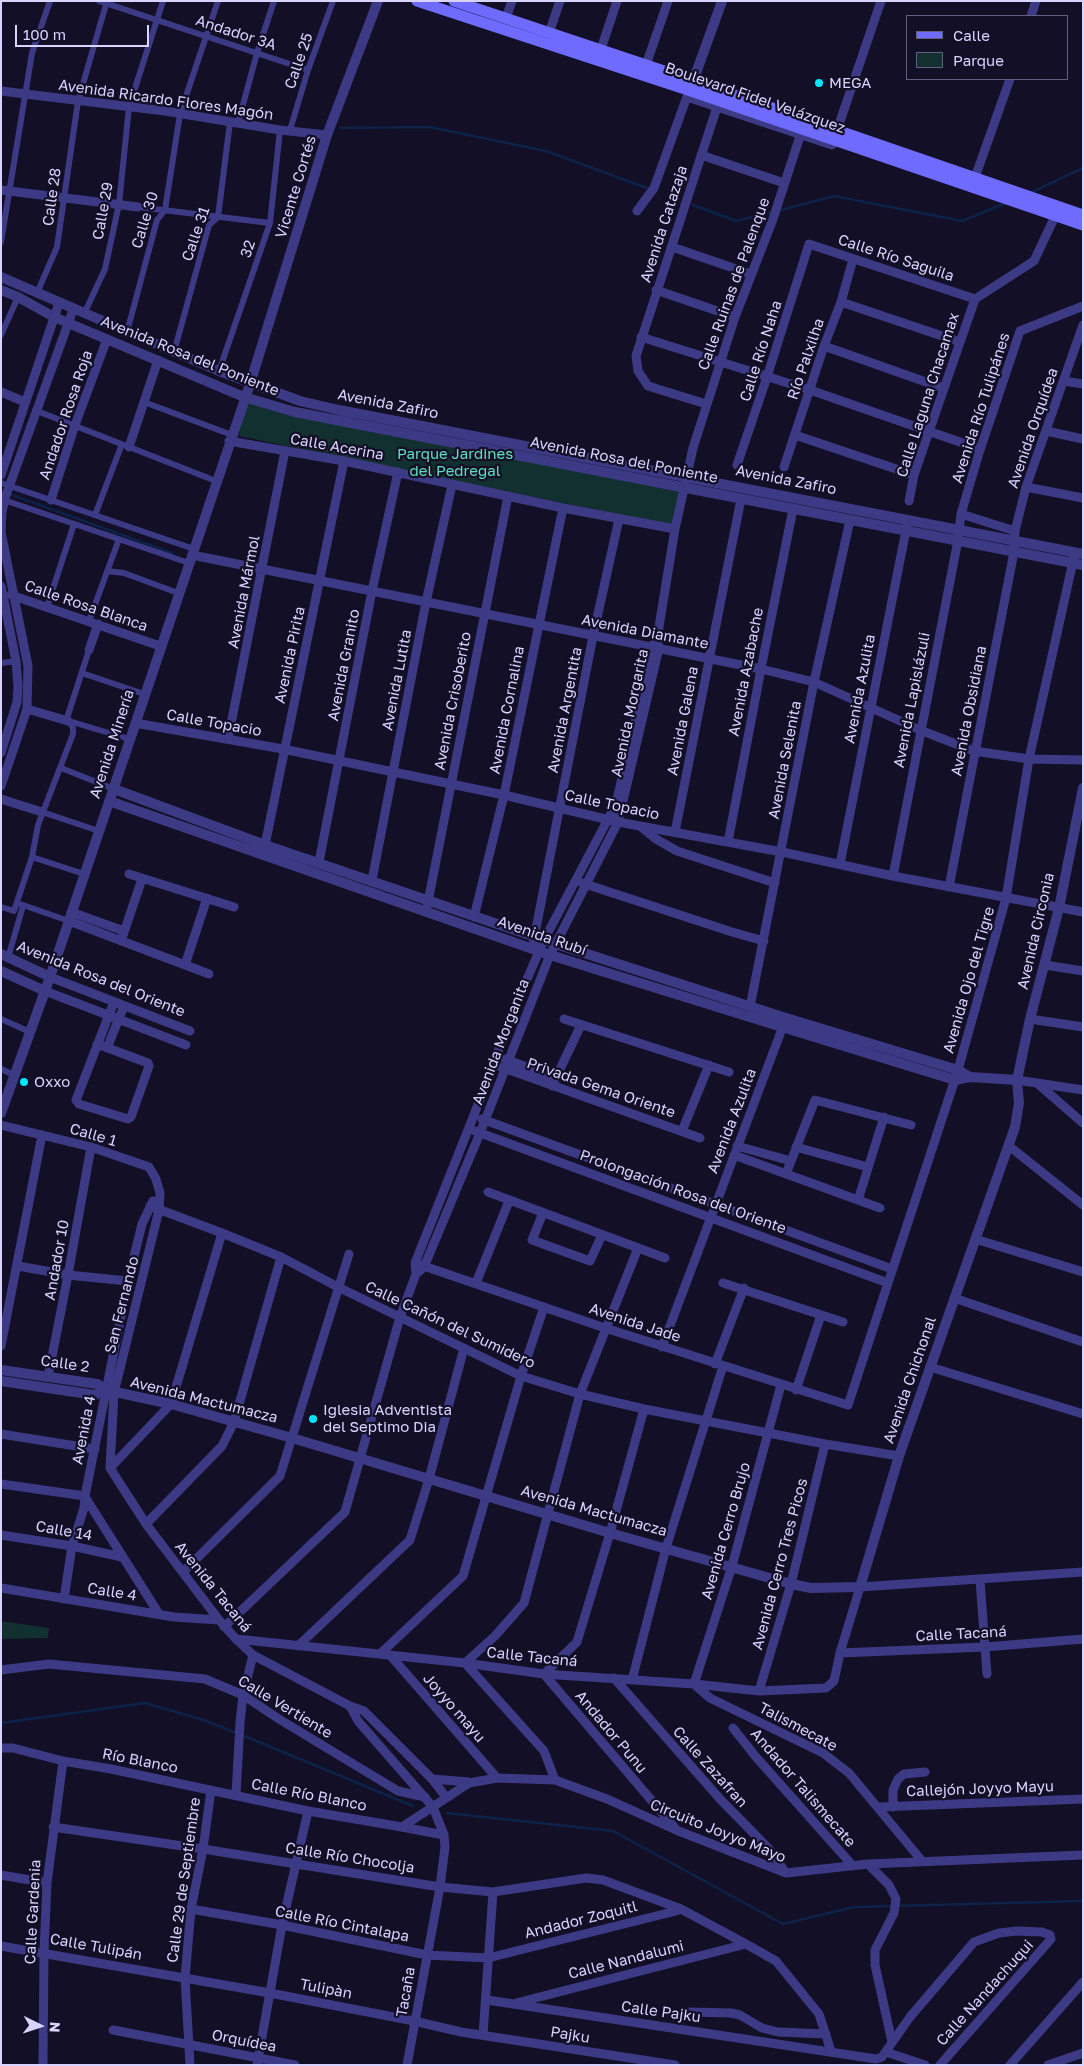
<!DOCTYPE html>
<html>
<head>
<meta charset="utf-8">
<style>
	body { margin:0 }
	#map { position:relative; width:1084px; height:2066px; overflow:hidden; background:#130f26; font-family:"Golos Text",sans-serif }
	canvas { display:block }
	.frame { position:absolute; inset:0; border:2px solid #d9d4ff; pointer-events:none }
	.legend { position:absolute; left:906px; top:15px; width:162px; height:65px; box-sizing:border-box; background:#130f26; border:1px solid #625e7d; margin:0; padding:6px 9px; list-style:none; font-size:15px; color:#d9d4ff }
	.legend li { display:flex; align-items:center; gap:10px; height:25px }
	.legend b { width:25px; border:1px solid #625e7d }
	.north { position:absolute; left:15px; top:2001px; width:50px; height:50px; -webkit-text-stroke:4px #130f26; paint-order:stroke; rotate:94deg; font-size:14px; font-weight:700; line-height:20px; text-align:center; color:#d9d4ff }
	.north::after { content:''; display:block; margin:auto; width:18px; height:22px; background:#d9d4ff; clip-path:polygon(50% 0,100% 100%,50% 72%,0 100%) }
	.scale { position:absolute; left:15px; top:25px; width:134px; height:22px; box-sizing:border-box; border:2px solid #d9d4ff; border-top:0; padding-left:6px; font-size:15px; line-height:18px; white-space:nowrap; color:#d9d4ff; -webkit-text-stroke:4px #130f26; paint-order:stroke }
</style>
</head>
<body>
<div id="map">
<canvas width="1084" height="2066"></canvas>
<div class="frame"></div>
<ul class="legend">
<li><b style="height:6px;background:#6f6bff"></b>Calle</li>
<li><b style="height:14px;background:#12302f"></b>Parque</li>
</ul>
<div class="north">N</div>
<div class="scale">100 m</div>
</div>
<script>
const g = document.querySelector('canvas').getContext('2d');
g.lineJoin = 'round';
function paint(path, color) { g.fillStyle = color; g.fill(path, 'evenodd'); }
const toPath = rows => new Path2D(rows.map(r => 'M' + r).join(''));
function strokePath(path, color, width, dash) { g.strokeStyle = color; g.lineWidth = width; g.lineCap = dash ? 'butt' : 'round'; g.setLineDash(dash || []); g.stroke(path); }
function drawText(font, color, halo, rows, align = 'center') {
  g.font = font + ' "Golos Text",sans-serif'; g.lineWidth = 4.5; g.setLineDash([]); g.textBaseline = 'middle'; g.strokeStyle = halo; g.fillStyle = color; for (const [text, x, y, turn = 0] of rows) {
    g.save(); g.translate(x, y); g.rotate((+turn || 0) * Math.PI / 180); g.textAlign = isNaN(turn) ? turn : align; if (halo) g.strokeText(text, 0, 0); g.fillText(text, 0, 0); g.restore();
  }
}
const green = toPath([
	[246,401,680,491,673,526,239,436],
	[1,1621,49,1628,48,1638,1,1639]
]);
const stream = toPath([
	[340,128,430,127,546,151,647,188],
	[1032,192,1083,168],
	[693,205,736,221,772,212],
	[777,211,834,196,962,221,1006,203],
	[1,491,172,553],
	[1,1723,145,1703,204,1720,236,1733],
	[242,1735,413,1806],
	[447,1813,613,1831,783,1924,854,1907,1083,1901]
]);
const pedestrian = toPath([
	[99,1,308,70],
	[238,123,257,53,274,1],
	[290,130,308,70,333,1],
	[138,207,270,223],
	[1,242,32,53,50,1],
	[37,293,57,247,78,101,107,1],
	[84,314,105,269,119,204,129,107,163,1],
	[127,332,157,220,165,210,180,114,218,1],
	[1,335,18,297],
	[174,352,209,225,218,217,230,122],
	[219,371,270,223,280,130],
	[144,402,232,435],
	[37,411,216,481],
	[1,483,194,549],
	[1,499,189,563],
	[95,515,122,444],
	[107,571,124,573,178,593],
	[47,607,74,524],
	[89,621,119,539],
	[1,663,16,661],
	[82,673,144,694],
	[69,721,129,739],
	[61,768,114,789],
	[42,812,99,831],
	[32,857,84,874],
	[17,903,69,921],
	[1,907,14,911,32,857,38,825,73,734,73,728,67,718,89,650],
	[8,958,23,906],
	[1,1019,30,1032],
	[1,1069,14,1075]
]);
const minor = toPath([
	[1031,16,1036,1],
	[506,18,512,1],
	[549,33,560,1],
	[599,55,617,1],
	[646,65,668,1],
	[1,91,165,111,280,130,327,135],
	[687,97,832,145,881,1],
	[701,155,784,183],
	[973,183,1010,79],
	[1,190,138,207],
	[637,211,654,188,689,91],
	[672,247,751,274],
	[656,290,735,317],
	[975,299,1034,261,1058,210],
	[841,302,960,342],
	[641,337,810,390,980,449],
	[824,346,943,388],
	[1064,381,1083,384],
	[1,392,25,402],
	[706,404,648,386,638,371,636,356,719,101],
	[1046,431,1083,439],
	[795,435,914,475],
	[229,441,344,461,563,508,675,529],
	[129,447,158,360],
	[737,465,767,377,809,244,975,299],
	[784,467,824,346,841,302,853,259],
	[1,475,59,303],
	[1026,487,1083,498],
	[51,500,75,425,107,339],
	[909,501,914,475,975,299],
	[961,514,1015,531],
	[192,555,761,669,814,682,920,730,974,751,1029,759,1083,760],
	[1,586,16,661,18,686,17,702,1,753],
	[11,595,160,646],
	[89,650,98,624],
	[27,709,68,721],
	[135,723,283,749,504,795,618,822,782,852,893,876,1083,912],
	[228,739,285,451],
	[1,786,27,709,28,666,1,532,2,512,5,498,73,310],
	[1,799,42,812],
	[640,826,656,839,677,851,775,883],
	[675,832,741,499],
	[728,842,761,669,793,509],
	[264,850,344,461],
	[319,862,372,591,398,472],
	[840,864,907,525],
	[129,874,234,907],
	[893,876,958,540,961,514,979,453,1020,331,1083,306],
	[372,880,426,602,452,485],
	[582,883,732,932,764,941],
	[949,887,1014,552,1015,531,1026,487,1083,325],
	[71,912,124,931],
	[426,912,508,496],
	[474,917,504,795,563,508],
	[69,921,209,974],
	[121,941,142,879],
	[532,949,593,636,619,519],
	[185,965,207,898],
	[1045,965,1083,971],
	[50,977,190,1031],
	[45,991,186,1045],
	[750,1007,814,682,850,520],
	[564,1019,729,1072],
	[1030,1019,1083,1027],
	[97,1044,148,1063,149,1066,131,1117,128,1119,79,1104,76,1100,114,1002],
	[107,1048,124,1006],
	[505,1059,556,1078],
	[501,1067,700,1138],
	[1017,1080,1083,1090],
	[1037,1083,1083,1123],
	[552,1086,581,1025],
	[482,1119,892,1269],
	[1,1125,91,1147,149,1167,156,1179,160,1193,159,1210,114,1393,110,1468],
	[475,1131,888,1283],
	[682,1131,709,1065],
	[737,1146,791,1161],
	[1009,1146,1083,1205],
	[796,1147,868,1167],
	[734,1155,880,1208],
	[786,1174,815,1100,911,1125],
	[488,1192,665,1258],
	[858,1200,884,1117],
	[150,1206,222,1233,281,1257,338,1287,521,1376,580,1394,644,1409,825,1444,899,1456],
	[543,1213,532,1240,590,1261,602,1235],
	[975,1239,1083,1272],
	[415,1263,605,1328,848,1405,958,1070,1006,898,1029,759,1074,557],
	[18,1266,68,1275,128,1281],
	[416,1274,415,1263,474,1115,514,1009,544,940,616,804,652,647,657,639,675,529,693,448,735,317,773,219,802,130],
	[476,1283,509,1201],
	[723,1283,843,1322],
	[954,1298,1083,1342],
	[1,1346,42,1135],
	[662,1347,785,1021],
	[715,1364,744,1288],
	[930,1367,1083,1414],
	[48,1377,68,1275,91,1147],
	[781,1385,732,1566,694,1684,710,1698,823,1753,849,1773,922,1861],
	[796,1390,821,1315],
	[644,1409,610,1533,577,1642,544,1674,675,1828],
	[1,1434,95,1449],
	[110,1468,146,1524,219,1620,236,1639,253,1655,350,1706,364,1711,432,1779,446,1797],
	[110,1468,171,1404,222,1233],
	[1,1484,85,1496],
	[85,1497,159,1614],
	[146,1524,222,1446,234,1422,281,1257],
	[1,1535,72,1546,122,1557],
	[183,1572,280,1476,349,1254],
	[980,1580,987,1674],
	[1,1588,174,1617,219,1620],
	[64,1599,72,1546,84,1508,85,1496,128,1281,142,1224,153,1201],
	[224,1627,345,1512,400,1317,416,1274,424,1267,480,1133,550,955,618,822,659,648,657,639],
	[236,1639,465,1663,544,1674,694,1684,759,1691,826,1688,834,1681,840,1653,860,1587,1083,1572],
	[298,1646,410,1540,429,1479,464,1348],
	[840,1653,985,1647,1083,1639],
	[380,1654,463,1576,521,1376,544,1307],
	[390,1655,497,1778],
	[1,1670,49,1664,205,1679,243,1695,279,1719,398,1791,425,1797],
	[614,1678,720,1799,770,1850,786,1873],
	[632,1680,666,1548,723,1366],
	[759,1691,791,1584,825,1444],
	[350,1706,358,1721,433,1807,444,1835,445,1847,440,1887,407,2065],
	[733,1728,756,1757,853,1866],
	[1,1748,13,1748,63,1761,111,1769,308,1811,402,1827,469,1783,497,1778,555,1780,607,1799,676,1830,786,1873,868,1864,1083,1855],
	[432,1779,469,1782],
	[555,1780,544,1751,465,1663,495,1636,524,1603,580,1394,638,1248],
	[236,1794,240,1723,243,1695,253,1655],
	[879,1807,1083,1799],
	[893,1807,893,1790,898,1779,904,1774,925,1772],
	[53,1827,203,1849,440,1887,493,1892,586,1878,603,1880,681,1909,746,1944,776,1961,819,2014,831,2051],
	[402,1827,444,1835],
	[868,1864,889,1885,896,1899,894,1913,875,1950,875,1965,892,2042],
	[1,1875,47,1883],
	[191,1909,282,1925,427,1955,488,1958,680,1910],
	[1,1946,270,1993,414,2021,461,2032,675,2065],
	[487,2000,876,2059,882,2057,910,2017,974,1942,999,1933,1017,1931,1042,1932,1050,1935,1051,1939,940,2065],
	[516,2003,746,1944],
	[690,2012,731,2013,740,2015,762,2028,778,2032,826,2034],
	[113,2030,295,2065],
	[483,2035,493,1892],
	[886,2052,925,2065],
	[43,2065,44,1952,47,1883,63,1761],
	[190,2065,185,1978,191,1909,203,1849,211,1790],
	[257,2065,282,1925,308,1811],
	[1010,2065,1083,1982],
	[1048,2065,1083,2053]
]);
const tertiary = toPath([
	[691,87,722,1],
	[1,277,219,371,300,401,339,410,1083,554],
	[1,290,18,297,54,317,244,397,295,412,1083,565],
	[114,789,265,845,556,944,786,1018,958,1070,970,1077],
	[109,801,550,955,782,1027,955,1080,970,1077,1017,1080],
	[1,954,50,977],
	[1,971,45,991],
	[1,1113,50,977,250,384,327,135,378,1],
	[1,1370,97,1384,106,1390,171,1404,292,1438,610,1533,791,1584,811,1588,860,1587,899,1456,1015,1127,1019,1103,1017,1080,1030,1019,1059,908,1083,788],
	[1,1381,95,1395,106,1390]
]);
const secondary = toPath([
	[417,1,688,90,1083,225],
	[454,1,694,81,1083,215]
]);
const markers = [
	[819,83,5,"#00e5ff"],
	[24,1082,5,"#00e5ff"],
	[313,1419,5,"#00e5ff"]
];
const streetNames = [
	["Andador 3A",236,33,18],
	["Calle 25",299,61,-71],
	["Boulevard Fidel Velázquez",755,98,19],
	["Avenida Ricardo Flores Magón",166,100,8],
	["Vicente Cortés",296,187,-73],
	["Calle 28",52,197,-82],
	["Calle 29",103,211,-80],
	["Calle 30",145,220,-73],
	["Avenida Catazaja",664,224,-72],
	["Calle 31",196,234,-71],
	["32",248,249,-71],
	["Calle Río Saguila",896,258,18],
	["Calle Ruinas de Palenque",734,284,-70],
	["Calle Río Naha",761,351,-72],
	["Avenida Rosa del Poniente",190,356,22],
	["Río Palxilha",806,359,-71],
	["Calle Laguna Chacamax",928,395,-72],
	["Avenida Zafiro",388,404,11],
	["Avenida Río Tulipánes",981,408,-72],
	["Andador Rosa Roja",66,415,-71],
	["Avenida Orquídea",1033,428,-71],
	["Calle Acerina",337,447,10],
	["Avenida Rosa del Poniente",624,460,11],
	["Avenida Zafiro",786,480,11],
	["Avenida Mármol",244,592,-79],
	["Calle Rosa Blanca",86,606,19],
	["Avenida Diamante",645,632,11],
	["Avenida Pirita",290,655,-78],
	["Avenida Granito",344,665,-79],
	["Avenida Azabache",746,672,-79],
	["Avenida Lutita",397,680,-79],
	["Avenida Azulita",860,689,-79],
	["Avenida Lapislázuli",912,700,-79],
	["Avenida Crisoberito",453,701,-79],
	["Avenida Cornalina",507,710,-79],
	["Avenida Argentita",565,710,-79],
	["Avenida Obsidiana",969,711,-79],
	["Avenida Morgarita",630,713,-78],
	["Avenida Galena",683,721,-79],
	["Calle Topacio",214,723,10],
	["Avenida Minería",112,744,-72],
	["Avenida Selenita",785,760,-79],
	["Calle Topacio",612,805,12],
	["Avenida Circonia",1036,931,-77],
	["Avenida Rubí",542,936,19],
	["Avenida Rosa del Oriente",101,979,22],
	["Avenida Ojo del Tigre",969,980,-74],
	["Avenida Morganita",501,1042,-69],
	["Privada Gema Oriente",601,1088,19],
	["Avenida Azulita",732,1121,-69],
	["Calle 1",93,1135,16],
	["Prolongación Rosa del Oriente",683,1192,20],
	["Andador 10",57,1260,-80],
	["San Fernando",122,1305,-76],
	["Avenida Jade",635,1323,18],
	["Calle Cañón del Sumidero",450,1325,25],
	["Calle 2",65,1364,8],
	["Avenida Chichonal",910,1380,-71],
	["Avenida Mactumacza",204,1400,14],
	["Avenida 4",84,1430,-79],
	["Avenida Mactumacza",594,1511,16],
	["Calle 14",64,1531,10],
	["Avenida Cerro Brujo",726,1531,-74],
	["Avenida Cerro Tres Picos",780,1564,-75],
	["Avenida Tacaná",213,1587,51],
	["Calle 4",112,1592,9],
	["Calle Tacaná",961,1634,-3],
	["Calle Tacaná",532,1657,6],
	["Calle Vertiente",285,1707,31],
	["Joyyo mayu",454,1708,49],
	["Talismecate",798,1727,28],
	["Andador Punu",611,1732,50],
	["Río Blanco",140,1761,11],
	["Calle Zazafran",710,1767,48],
	["Andador Talismecate",803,1788,49],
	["Callejón Joyyo Mayu",980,1789,-2],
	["Calle Río Blanco",309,1795,11],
	["Circuito Joyyo Mayo",718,1831,22],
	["Calle Río Chocolja",350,1858,9],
	["Calle 29 de Septiembre",184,1880,-82],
	["Calle Gardenia",33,1912,-87],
	["Andador Zoquitl",581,1920,-14],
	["Calle Río Cintalapa",342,1924,11],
	["Calle Tulipán",96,1947,10],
	["Calle Nandalumi",626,1960,-14],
	["Tulipàn",326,1989,11],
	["Tacaña",406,1992,-80],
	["Calle Nandachuqui",985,1993,-48],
	["Calle Pajku",661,2012,8],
	["Pajku",570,2035,9],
	["Orquídea",244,2041,11]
];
const poiNames = [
	["MEGA",829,83],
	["Oxxo",34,1082],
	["Iglesia Adventista",323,1410],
	["del Septimo Dia",323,1427]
];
const parkNames = [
	["Parque Jardines",455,454],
	["del Pedregal",455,471]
];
paint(green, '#12302f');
strokePath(stream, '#0c2248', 2.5);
strokePath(pedestrian, '#3d3a85', 6);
strokePath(minor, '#3d3a85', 9);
strokePath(tertiary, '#3d3a85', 10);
strokePath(secondary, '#6f6bff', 11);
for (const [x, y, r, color] of markers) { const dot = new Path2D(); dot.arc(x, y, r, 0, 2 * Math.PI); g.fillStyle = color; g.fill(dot); strokePath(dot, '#130f26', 2); }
drawText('15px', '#d9d4ff', '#130f26', streetNames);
drawText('15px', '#d9d4ff', '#130f26', poiNames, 'left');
drawText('15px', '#5fe0c0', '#130f26', parkNames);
</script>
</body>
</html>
